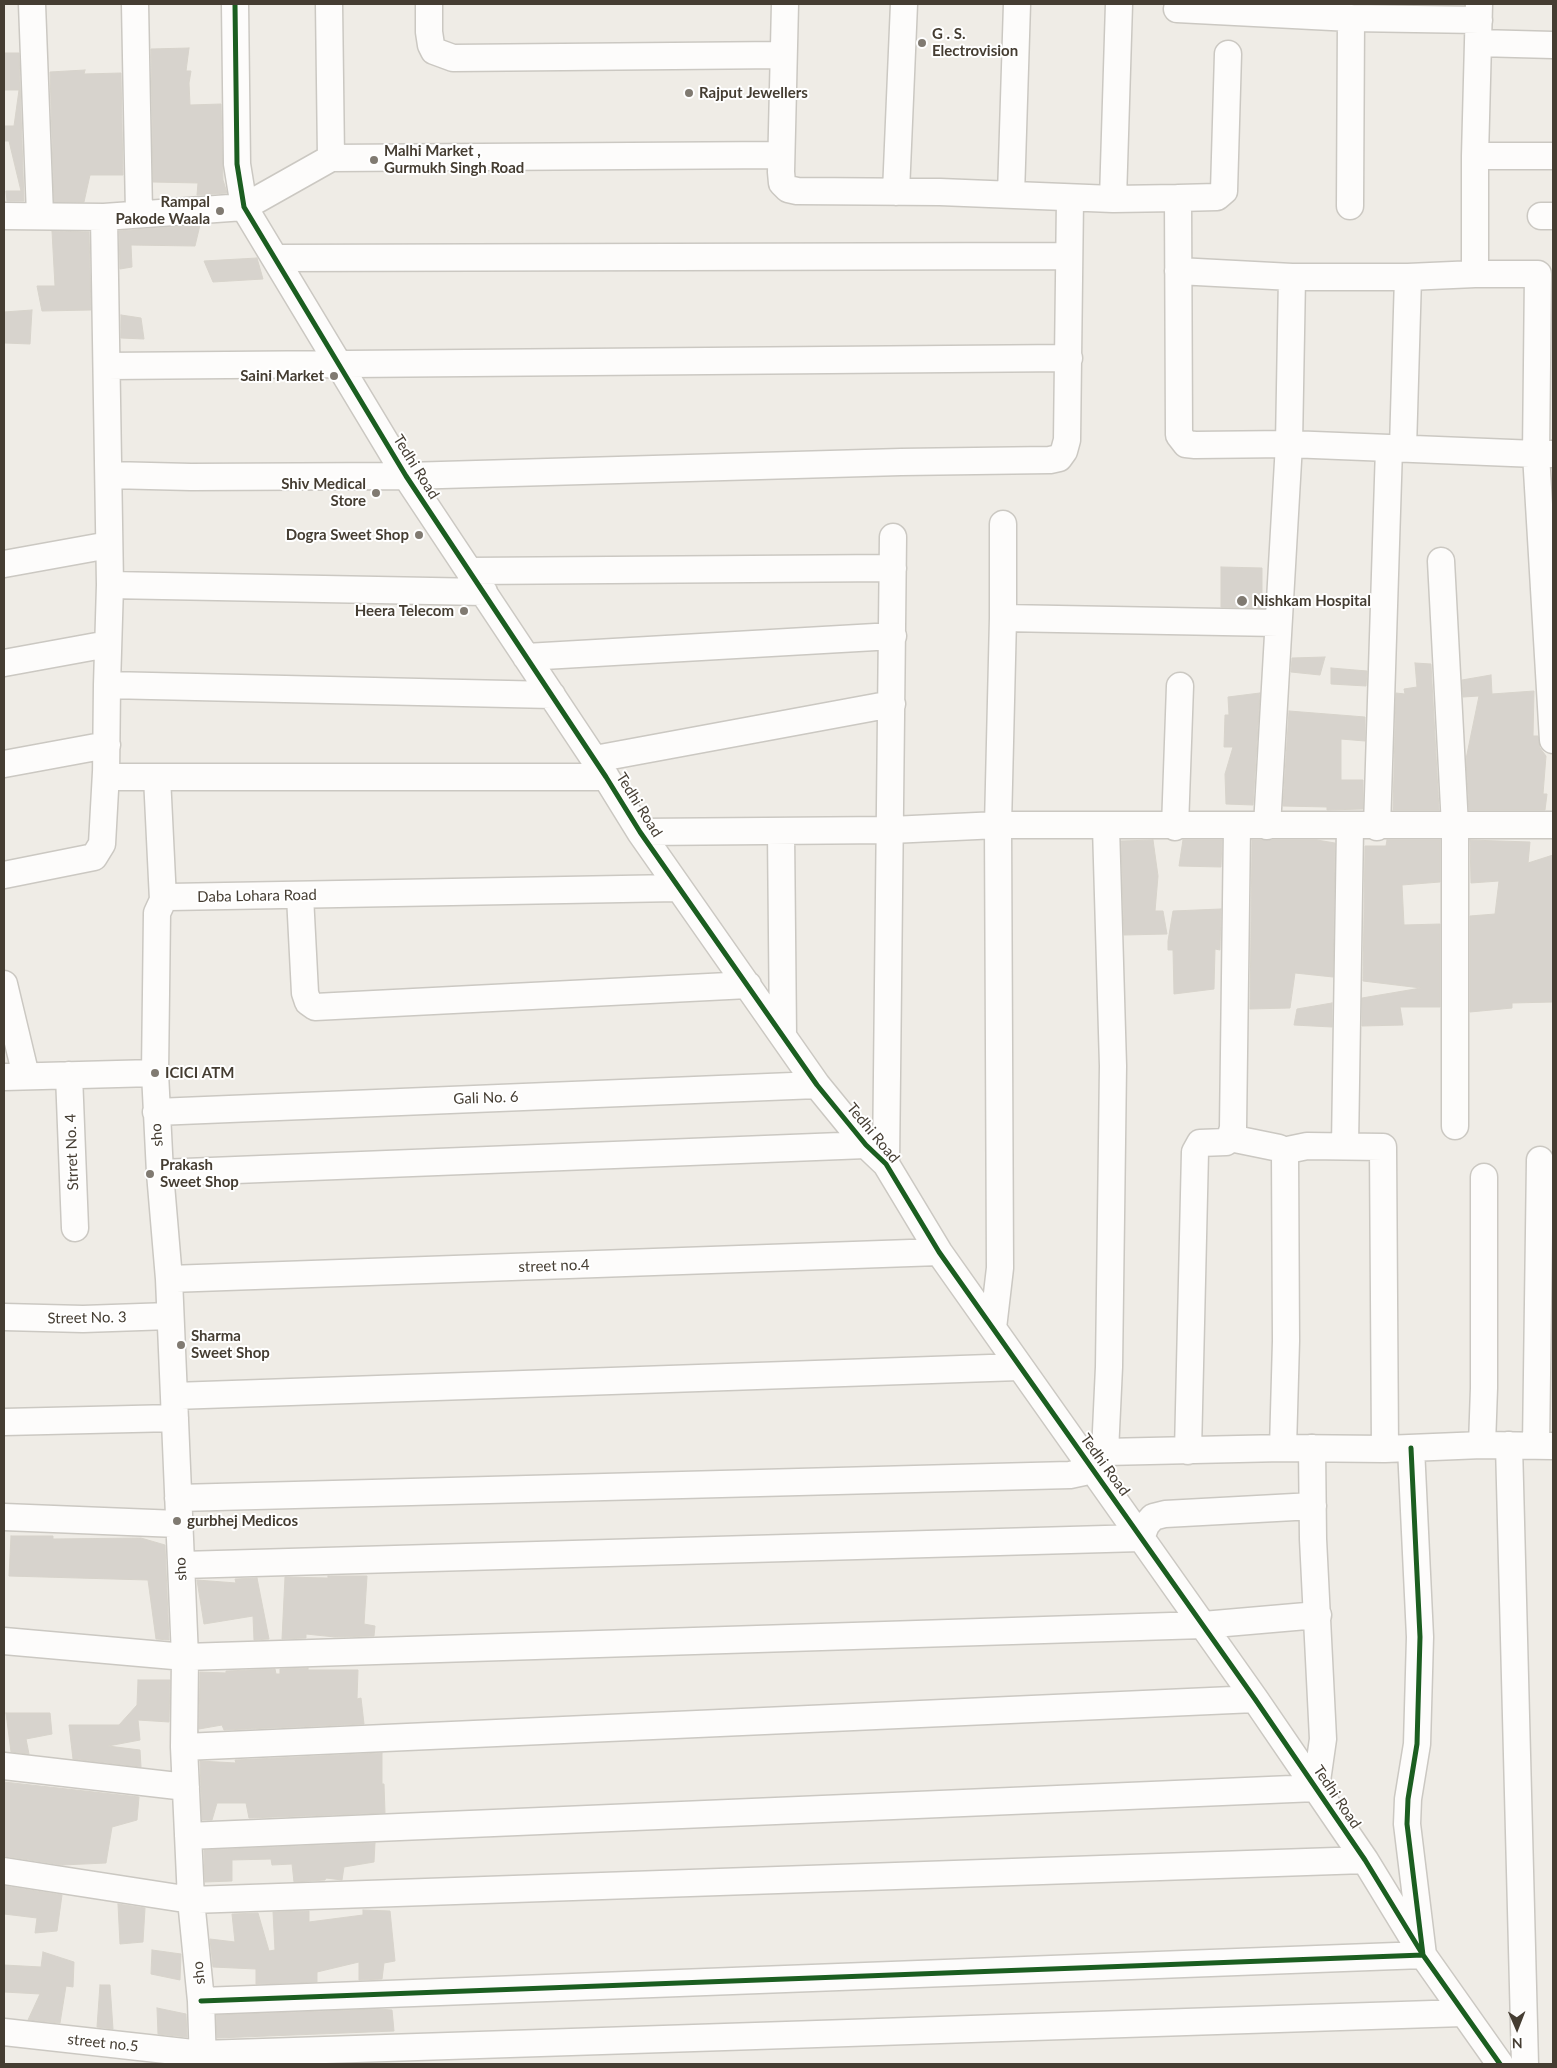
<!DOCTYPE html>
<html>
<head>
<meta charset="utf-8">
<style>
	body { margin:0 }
	#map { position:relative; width:1557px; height:2068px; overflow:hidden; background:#efece6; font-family:Lato,sans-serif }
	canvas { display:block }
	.frame { position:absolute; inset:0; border:5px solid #453d32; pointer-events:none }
	.north { position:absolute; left:1492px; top:2003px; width:50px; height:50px; -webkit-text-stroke:4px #fff; paint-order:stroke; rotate:179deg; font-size:14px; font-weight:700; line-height:20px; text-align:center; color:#453d32 }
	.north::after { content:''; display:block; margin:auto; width:18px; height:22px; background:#453d32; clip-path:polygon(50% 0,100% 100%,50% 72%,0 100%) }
</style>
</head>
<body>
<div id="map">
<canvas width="1557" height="2068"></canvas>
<div class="frame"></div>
<div class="north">N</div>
</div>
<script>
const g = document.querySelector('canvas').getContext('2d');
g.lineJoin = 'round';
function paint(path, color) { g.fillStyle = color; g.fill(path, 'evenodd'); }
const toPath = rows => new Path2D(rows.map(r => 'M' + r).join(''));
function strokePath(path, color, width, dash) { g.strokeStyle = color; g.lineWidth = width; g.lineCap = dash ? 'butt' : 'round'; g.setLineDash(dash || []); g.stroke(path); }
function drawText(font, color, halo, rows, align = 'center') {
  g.font = font + ' Lato,sans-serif'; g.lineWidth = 4; g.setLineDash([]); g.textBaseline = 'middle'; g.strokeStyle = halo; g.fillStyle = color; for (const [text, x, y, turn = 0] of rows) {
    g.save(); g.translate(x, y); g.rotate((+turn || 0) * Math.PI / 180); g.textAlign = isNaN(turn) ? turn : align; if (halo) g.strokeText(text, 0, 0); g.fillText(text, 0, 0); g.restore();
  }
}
const building = toPath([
	[189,48,186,71,191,71,189,83,190,105,221,104,223,180,227,193,197,195,198,183,153,182,151,49,189,48],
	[4,53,19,53,24,201,7,201,6,191,21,191,9,141,4,141,4,126,14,126,19,90,4,90,4,53],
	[85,70,84,74,121,73,123,175,90,175,84,202,54,202,50,72,85,70],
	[200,225,195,246,131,245,132,267,120,269,119,231,200,225],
	[52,231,89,232,91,310,42,311,37,286,55,286,52,231],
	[257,258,263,279,213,282,204,261,257,258],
	[32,310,30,344,5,343,4,312,32,310],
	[121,315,141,318,144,339,121,338,121,315],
	[1221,567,1262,568,1262,608,1221,607,1221,567],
	[1325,657,1320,675,1291,672,1292,658,1325,657],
	[1415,663,1431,664,1439,810,1393,810,1396,693,1405,694,1404,689,1417,687,1415,663],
	[1331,668,1367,671,1366,686,1331,684,1331,668],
	[1491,675,1492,694,1534,691,1533,736,1538,736,1540,748,1546,756,1543,794,1547,794,1545,810,1469,810,1466,759,1479,696,1463,697,1462,680,1491,675],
	[1260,693,1253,805,1226,804,1225,774,1233,747,1224,747,1225,715,1229,715,1228,697,1260,693],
	[1289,711,1365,717,1365,741,1341,739,1341,780,1363,780,1363,809,1327,810,1327,807,1283,806,1289,711],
	[1153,840,1158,876,1155,911,1163,911,1167,934,1124,935,1121,841,1153,840],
	[1183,840,1222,840,1221,867,1179,866,1183,840],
	[1252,840,1317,840,1335,843,1333,977,1295,973,1290,1008,1250,1009,1252,840],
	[1387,840,1440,840,1440,882,1402,885,1404,925,1440,924,1440,1007,1400,1007,1403,1025,1362,1026,1362,998,1421,988,1363,981,1365,846,1386,846,1387,840],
	[1470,840,1530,842,1528,863,1553,855,1553,1002,1512,1003,1512,1008,1470,1012,1470,916,1495,914,1499,881,1471,883,1470,840],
	[1221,909,1220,950,1215,949,1214,989,1174,994,1173,950,1168,950,1168,941,1173,911,1221,909],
	[1332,1003,1332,1027,1294,1025,1297,1009,1332,1003],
	[11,1536,53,1536,53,1539,141,1538,165,1545,169,1640,156,1639,148,1580,9,1576,11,1536],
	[328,1576,367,1576,364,1624,375,1626,374,1636,335,1637,306,1634,306,1638,282,1639,285,1577,328,1578,328,1576],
	[257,1578,269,1639,254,1640,253,1616,204,1624,197,1580,236,1583,235,1579,257,1578],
	[308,1668,308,1670,358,1670,357,1699,361,1698,364,1724,224,1730,222,1725,199,1729,200,1672,226,1673,226,1671,275,1669,276,1674,280,1674,280,1669,308,1668],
	[138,1680,170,1680,169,1722,138,1720,140,1740,108,1746,140,1750,141,1767,73,1759,69,1725,119,1725,137,1705,138,1680],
	[6,1713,50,1713,52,1734,26,1739,29,1754,11,1752,6,1713],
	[382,1753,382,1784,384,1784,385,1813,249,1818,246,1803,217,1803,212,1820,202,1820,200,1761,236,1763,235,1760,382,1753],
	[4,1782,139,1797,137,1820,112,1827,106,1863,62,1865,4,1856,4,1782],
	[375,1843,374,1862,344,1867,342,1880,326,1878,325,1880,294,1882,292,1864,272,1865,271,1859,232,1860,232,1881,205,1882,204,1850,375,1843],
	[4,1886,62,1895,57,1931,35,1933,37,1918,4,1914,4,1886],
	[118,1904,145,1908,143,1942,120,1944,118,1904],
	[363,1910,390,1911,395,1961,384,1963,382,1979,359,1980,359,1962,317,1972,317,1982,256,1984,256,1969,213,1967,210,1939,235,1942,232,1914,258,1913,269,1951,275,1950,273,1912,309,1911,309,1922,363,1915,363,1910],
	[152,1950,181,1954,180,1980,151,1974,152,1950],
	[43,1952,74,1962,73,1987,66,1986,60,2023,28,2020,40,1994,4,1992,4,1965,41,1967,43,1952],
	[100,1985,110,1985,113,2029,97,2027,100,1985],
	[157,2008,186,2014,187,2037,158,2034,157,2008],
	[378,2009,392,2010,394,2031,217,2038,216,2015,378,2009]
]);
const minor = toPath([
	[32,4,40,215],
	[135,4,139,213],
	[235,4,237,164,244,207,406,476,606,777,640,832,817,1085,866,1145,886,1164,939,1252,1255,1699,1365,1860,1423,1955,1500,2064],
	[329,4,331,158],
	[429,4,429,32,431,45,434,51,453,58,783,55],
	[785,4,781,172,782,183,788,189,797,191,940,192,1113,199],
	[1119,4,1113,199,1178,198],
	[1479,4,1475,156,1475,274,1538,274,1536,454,1553,454],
	[1177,9,1351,18,1350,206],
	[1351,18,1479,20],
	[1478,43,1553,45],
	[1228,54,1224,191,1217,197,1178,198,1179,435,1186,444,1195,445,1289,444,1389,448],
	[1475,156,1553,156],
	[896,192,904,4],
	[1011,195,1017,4],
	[4,216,104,217,244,207,331,158,781,155],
	[1541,216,1553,216],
	[104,217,110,585,107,685,552,695],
	[275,258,1069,256],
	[1178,271,1292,277,1408,277],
	[107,366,1069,358],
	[1403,448,1408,277,1475,274],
	[109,475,191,477,406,476,901,462,1050,460,1059,458,1064,451,1067,440,1070,199],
	[1441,561,1455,826,1455,1126],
	[4,564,109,545],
	[469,571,893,568],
	[110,585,484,592],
	[1003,618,1278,623],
	[526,657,893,636],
	[4,663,108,644],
	[107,685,106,777,606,777],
	[595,759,892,704],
	[4,764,107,745],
	[157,777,163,900],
	[1267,826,1289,444,1292,277],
	[1175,827,1180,686],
	[1377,827,1389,448,1536,454,1553,740],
	[640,832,891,830,998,825,1553,825],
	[781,832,783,1036],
	[4,875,94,857,102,844,106,772],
	[300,896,305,993,308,1002,315,1007,748,985],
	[4,984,26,1076],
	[155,1073,160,1173,169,1279,185,1657,184,1747,191,1900,201,2001,203,2064],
	[69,1075,75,1228],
	[4,1077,155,1073,157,913,163,900,169,897,678,888],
	[156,1112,817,1085],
	[1230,1138,1279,1148,1285,1154,1286,1341,1283,1448],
	[1345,1146,1350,827],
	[1283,1151,1307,1146,1383,1147,1385,1449],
	[886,1164,893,537],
	[160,1173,866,1145],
	[169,1279,939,1252],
	[4,1317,83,1319,170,1316],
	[993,1328,1000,1268,998,825,1003,618,1003,524],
	[174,1396,1019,1367],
	[4,1422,175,1418],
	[1482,1445,1484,1388,1484,1177],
	[1509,1445,1525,2064],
	[1536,1445,1540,1160],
	[1188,1451,1195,1152,1200,1143,1226,1142,1230,1138,1233,1128,1237,827],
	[1105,1452,1283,1448,1385,1449,1482,1445,1553,1446],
	[178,1498,1070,1475,1084,1472,1091,1468,1105,1452,1109,1367,1113,1066,1106,827],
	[4,1517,178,1524],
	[182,1565,1141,1538,1146,1525,1153,1517,1165,1514,1313,1506],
	[4,1641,185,1657,1203,1625,1318,1615],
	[184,1747,1255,1699],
	[4,1766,186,1787],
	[188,1836,1316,1788,1323,1739,1313,1539,1312,1448],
	[4,1871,191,1900,1365,1860],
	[201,2001,1423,1955,1407,1824,1408,1799,1417,1744,1420,1637,1411,1448],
	[4,2032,202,2054,1463,2013]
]);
const cycleway = toPath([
	[235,4,237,164,244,207,406,476,606,777,640,832,817,1085,866,1145,886,1164,939,1252,1255,1699,1365,1860,1423,1955,1500,2064],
	[201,2001,1423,1955,1407,1824,1408,1799,1417,1744,1420,1637,1411,1448]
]);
const markers = [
	[922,43,5,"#807a71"],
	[689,93,5,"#807a71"],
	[374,160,5,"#807a71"],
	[220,211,5,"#807a71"],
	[334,376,5,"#807a71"],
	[376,493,5,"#807a71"],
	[419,535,5,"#807a71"],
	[1242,601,6,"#807a71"],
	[464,611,5,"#807a71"],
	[155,1073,5,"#807a71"],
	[150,1174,5,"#807a71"],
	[181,1345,5,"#807a71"],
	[177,1521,5,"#807a71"]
];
const poiNames = [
	["G . S.",932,34],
	["Electrovision",932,51],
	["Rajput Jewellers",699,93],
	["Malhi Market ,",384,151],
	["Gurmukh Singh Road",384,168],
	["Rampal",210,202,"right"],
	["Pakode Waala",210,219,"right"],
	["Saini Market",324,376,"right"],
	["Shiv Medical",366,484,"right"],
	["Store",366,501,"right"],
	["Dogra Sweet Shop",409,535,"right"],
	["Nishkam Hospital",1253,601],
	["Heera Telecom",454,611,"right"],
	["ICICI ATM",165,1073],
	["Prakash",160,1165],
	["Sweet Shop",160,1182],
	["Sharma",191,1336],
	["Sweet Shop",191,1353],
	["gurbhej Medicos",187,1521]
];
const streetNames = [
	["Tedhi Road",416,467,58],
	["Tedhi Road",639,805,58],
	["Daba Lohara Road",257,896,-1],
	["Gali No. 6",486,1098,-2],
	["Tedhi Road",873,1133,50],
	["sho",157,1135,-94],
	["Strret No. 4",72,1152,-92],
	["street no.4",554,1266,-2],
	["Street No. 3",87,1318,-1],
	["Tedhi Road",1105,1465,54],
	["sho",181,1569,-93],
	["Tedhi Road",1337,1797,56],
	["sho",199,1973,-96],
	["street no.5",103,2043,6]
];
paint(building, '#d7d3cd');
strokePath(building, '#d7d3cb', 1);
strokePath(minor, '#cbc8c2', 29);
strokePath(minor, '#fdfcfb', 26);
strokePath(cycleway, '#1b5e20', 5);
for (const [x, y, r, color] of markers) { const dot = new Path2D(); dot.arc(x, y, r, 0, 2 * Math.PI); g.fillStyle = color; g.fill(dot); strokePath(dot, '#fff', 2); }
drawText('bold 15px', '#453d32', '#fff', poiNames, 'left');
drawText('15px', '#453d32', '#fff', streetNames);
</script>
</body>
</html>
